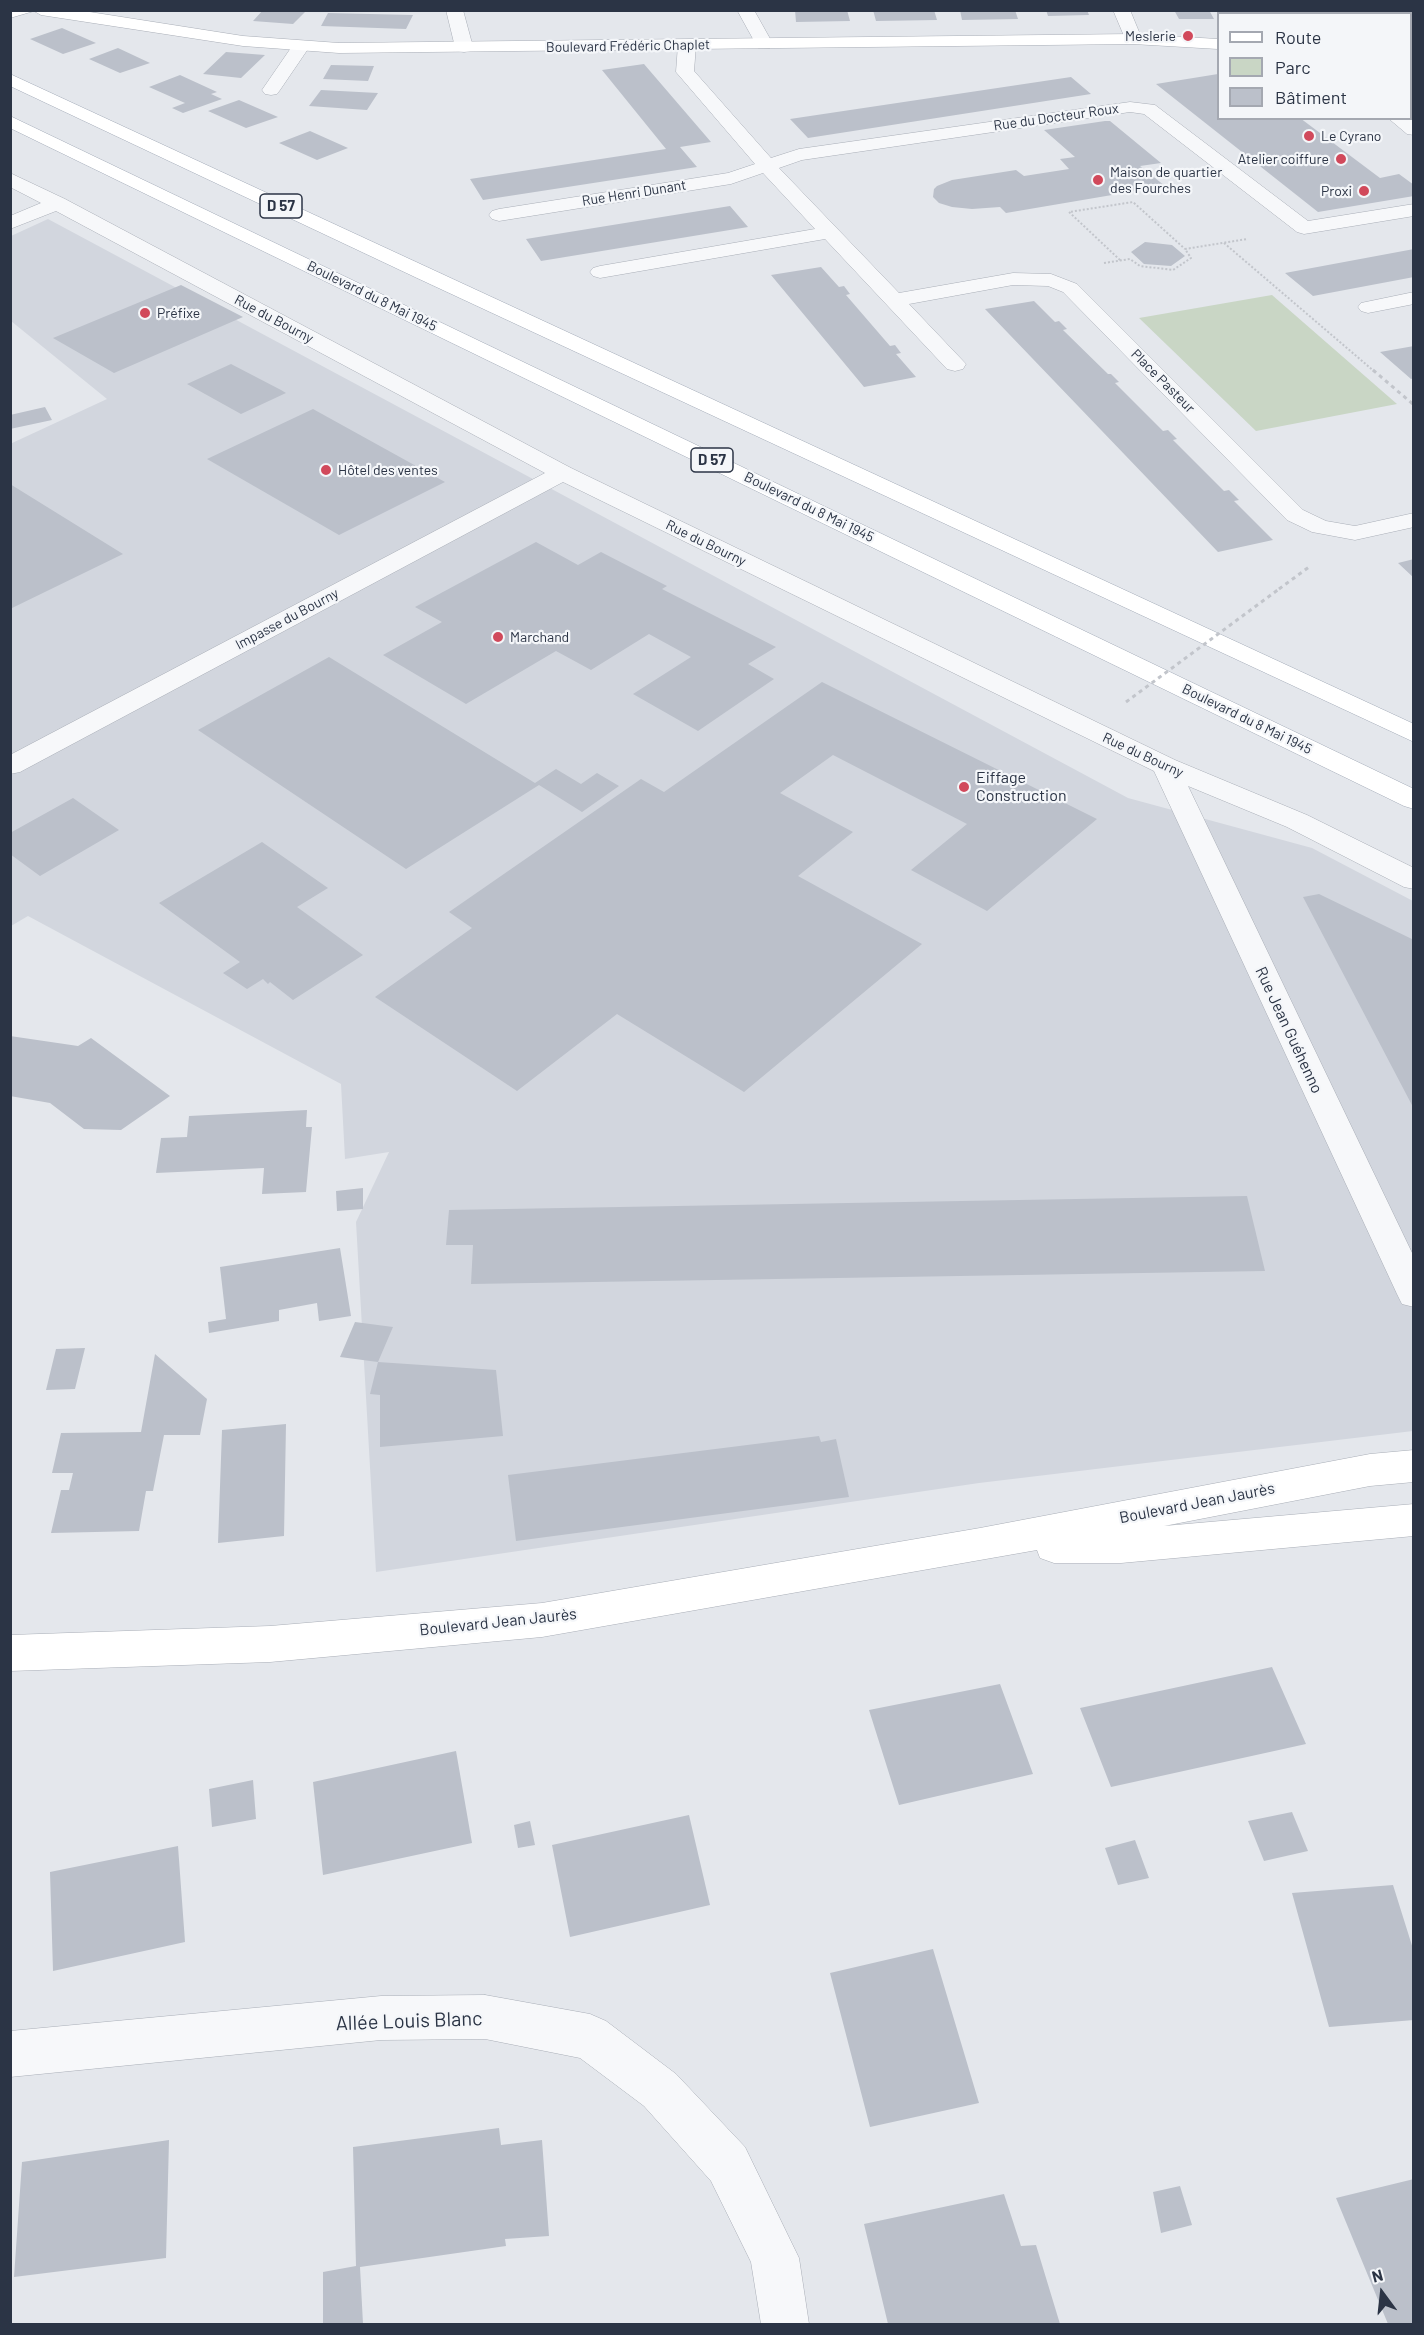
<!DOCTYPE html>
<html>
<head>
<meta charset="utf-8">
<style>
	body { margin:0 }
	#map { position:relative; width:1424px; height:2335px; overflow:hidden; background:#e4e7ec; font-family:Barlow,sans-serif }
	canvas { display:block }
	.frame { position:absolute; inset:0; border:12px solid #2b3445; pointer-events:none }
	.legend { position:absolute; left:1217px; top:12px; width:195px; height:108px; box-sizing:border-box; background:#f4f6f9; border:2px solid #a4a8b1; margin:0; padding:8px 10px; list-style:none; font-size:18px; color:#2b3445 }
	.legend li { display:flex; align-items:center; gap:12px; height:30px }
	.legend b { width:30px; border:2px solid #a4a8b1 }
	.north { position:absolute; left:1352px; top:2263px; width:60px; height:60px; -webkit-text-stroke:4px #f4f6f9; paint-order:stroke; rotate:345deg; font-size:16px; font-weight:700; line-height:24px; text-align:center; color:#2b3445 }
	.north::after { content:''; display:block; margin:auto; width:21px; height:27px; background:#2b3445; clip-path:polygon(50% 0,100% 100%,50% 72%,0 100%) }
</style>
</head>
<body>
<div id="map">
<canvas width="1424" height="2335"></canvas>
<div class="frame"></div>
<ul class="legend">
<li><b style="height:8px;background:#fff"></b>Route</li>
<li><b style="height:16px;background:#c9d6c5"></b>Parc</li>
<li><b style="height:16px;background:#bbc0ca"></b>Bâtiment</li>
</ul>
<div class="north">N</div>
</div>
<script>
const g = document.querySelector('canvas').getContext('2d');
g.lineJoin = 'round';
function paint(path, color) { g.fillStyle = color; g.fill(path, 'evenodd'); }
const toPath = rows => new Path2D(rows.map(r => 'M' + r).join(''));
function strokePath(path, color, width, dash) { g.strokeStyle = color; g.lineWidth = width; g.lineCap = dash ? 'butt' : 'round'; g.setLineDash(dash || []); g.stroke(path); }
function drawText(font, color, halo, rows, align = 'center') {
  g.font = font + ' Barlow,sans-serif'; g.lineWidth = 4.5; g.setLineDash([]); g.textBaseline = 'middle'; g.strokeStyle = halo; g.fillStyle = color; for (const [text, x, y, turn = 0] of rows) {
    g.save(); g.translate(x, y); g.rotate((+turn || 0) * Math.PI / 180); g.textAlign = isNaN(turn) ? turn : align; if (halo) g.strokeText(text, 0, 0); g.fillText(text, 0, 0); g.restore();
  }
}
const built = toPath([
	[48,219,1128,798,1312,848,1413,901,1413,1431,979,1483,376,1572,356,1222,389,1152,345,1159,341,1084,28,916,11,926,10,444,107,399,11,321,11,236]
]);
const green = toPath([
	[1272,295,1397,404,1256,431,1139,318]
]);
const building = toPath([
	[263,10,290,10,305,12,293,24,253,21],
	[795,10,847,10,850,21,796,22],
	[873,10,934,10,937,20,876,21],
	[960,10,1015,10,1018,19,962,20],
	[1046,10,1087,10,1089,15,1048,16],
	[1174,10,1209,10,1214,19,1179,19],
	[1241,10,1340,10,1341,14,1241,14],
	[328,13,370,14,413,15,406,29,321,26],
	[62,28,96,43,63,54,30,39],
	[118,48,150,63,120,73,89,59],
	[226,52,265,55,241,78,203,74],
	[644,64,711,142,680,147,697,167,483,200,470,179,666,149,602,70],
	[331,65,374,66,368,81,323,79],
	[1218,74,1218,118,1300,118,1380,178,1399,174,1414,185,1414,196,1318,212,1156,84],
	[180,75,217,92,211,94,222,99,183,113,172,108,185,103,149,87],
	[1071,77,1091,94,808,138,790,119],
	[321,90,378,93,367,110,309,106],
	[239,100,278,117,246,128,208,111],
	[1105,121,1110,121,1161,163,1140,166,1165,186,1006,213,1000,207,972,209,952,207,939,203,933,197,934,189,937,186,952,180,1016,170,1024,176,1069,169,1060,159,1075,157,1044,130],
	[310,131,348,148,317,160,279,143],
	[730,206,748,227,541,261,526,239],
	[1145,242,1172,245,1185,256,1171,266,1144,264,1131,252],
	[1414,249,1414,277,1313,296,1285,273],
	[821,267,839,287,844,286,850,294,846,295,890,346,895,345,901,353,896,354,916,377,864,387,771,275],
	[181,285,243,317,114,373,53,338],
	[1034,301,1055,322,1059,321,1067,329,1063,330,1108,374,1111,374,1119,382,1115,383,1163,431,1168,430,1177,439,1173,440,1224,491,1229,490,1239,500,1234,501,1273,540,1218,552,985,309],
	[1414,346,1414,378,1411,379,1380,352],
	[231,364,281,390,286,393,241,414,187,384],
	[45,407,52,420,10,429,10,415],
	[313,409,445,482,339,535,207,459],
	[10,484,123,554,10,609],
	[536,542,578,565,601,552,667,586,662,589,776,647,748,664,774,679,698,731,633,694,691,657,649,634,591,670,556,651,466,704,383,655,442,622,415,607],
	[1414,559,1414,578,1398,563],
	[329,657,535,783,556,769,581,784,597,773,619,786,582,812,539,785,406,869,198,730],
	[822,682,1097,819,987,911,911,870,967,824,833,755,780,793,853,832,798,876,922,944,744,1092,617,1014,517,1091,375,997,472,928,449,912,641,779,664,792],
	[73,798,119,830,40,876,10,854,10,833],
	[262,842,328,888,297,907,363,955,293,1000,270,982,268,984,263,979,247,989,223,973,240,962,159,903],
	[1319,894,1414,940,1414,1109,1303,897],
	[10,1036,78,1046,91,1038,170,1096,121,1130,84,1129,50,1103,10,1096],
	[307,1110,306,1127,312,1127,306,1192,262,1194,264,1168,156,1173,161,1138,187,1137,189,1116],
	[363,1188,363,1209,337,1211,336,1191],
	[1247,1196,1265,1271,471,1284,473,1245,446,1245,449,1210],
	[340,1248,351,1316,319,1321,317,1303,279,1310,279,1321,209,1333,208,1322,226,1319,220,1267],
	[355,1322,393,1327,378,1362,340,1357],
	[85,1348,75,1389,46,1390,56,1349],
	[155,1354,207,1399,200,1435,164,1435,153,1491,146,1491,139,1531,51,1533,61,1490,69,1490,73,1473,52,1473,61,1433,141,1432],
	[378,1362,496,1370,503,1436,380,1447,380,1395,370,1394],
	[286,1424,284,1536,218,1543,222,1430],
	[819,1436,821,1442,836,1439,849,1497,516,1541,508,1475],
	[1272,1667,1306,1744,1111,1787,1080,1708],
	[1000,1684,1033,1774,899,1805,869,1710],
	[456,1751,472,1843,323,1875,313,1782],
	[253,1780,256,1819,212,1827,209,1789],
	[1292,1812,1308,1851,1264,1861,1248,1821],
	[689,1815,710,1905,570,1937,552,1845],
	[530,1821,535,1845,518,1848,514,1825],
	[1135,1840,1149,1878,1118,1885,1105,1848],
	[178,1846,185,1942,53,1971,50,1872],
	[1393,1885,1414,1952,1414,2020,1329,2027,1292,1893],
	[933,1949,979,2103,870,2127,830,1973],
	[499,2128,501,2145,542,2140,549,2236,505,2239,506,2246,360,2267,363,2324,323,2324,323,2272,356,2266,353,2147],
	[169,2140,166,2258,14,2277,22,2162],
	[1414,2179,1414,2324,1388,2324,1336,2198],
	[1180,2186,1192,2225,1161,2233,1153,2192],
	[1004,2194,1021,2246,1036,2245,1060,2324,888,2324,864,2224]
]);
const pathFar1 = toPath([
	[1224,243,1375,372],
	[1120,260,1069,212,1133,202,1185,249],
	[1104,263,1130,259,1140,266,1173,270,1191,258,1185,249,1247,239]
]);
const path = toPath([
	[1373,370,1414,405],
	[1279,589,1309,567]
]);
const street = toPath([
	[446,10,463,10,473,47,470,51,464,52,458,51,455,47,446,10],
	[737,10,754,10,773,44,770,48,758,48,737,10],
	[1113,10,1130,10,1142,39,1139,43,1127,43,1113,10],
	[687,40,693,41,696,45,694,71,771,158,799,149,1130,102,1155,105,1308,221,1414,204,1414,216,1304,234,1297,232,1144,114,1130,112,802,160,779,168,899,293,1013,273,1051,274,1077,284,1303,510,1326,521,1355,526,1414,513,1414,527,1355,540,1312,532,1287,520,1063,292,1048,286,1013,285,909,304,966,364,963,369,955,371,947,369,825,239,600,278,593,276,590,272,593,268,600,266,815,229,763,173,731,184,499,221,492,219,489,215,492,211,499,209,728,173,755,164,676,72,678,45,681,41,687,40],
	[301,41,307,42,310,46,280,90,277,94,271,95,265,94,262,90,295,42,301,41],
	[1388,118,1410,118,1414,121,1414,135,1407,134,1388,118],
	[10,173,65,199,571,468,1175,760,1307,815,1414,868,1414,889,1404,887,1287,827,1188,786,1414,1257,1414,1307,1402,1304,1397,1294,1154,771,563,482,20,772,10,774,10,755,545,473,56,211,10,229,10,216,41,203,10,187,10,173],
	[1414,292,1414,304,1368,313,1361,311,1358,307,1361,303,1414,292],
	[485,1995,590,2014,606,2021,676,2074,745,2147,799,2258,809,2324,761,2324,751,2262,711,2181,644,2106,580,2058,485,2039,381,2040,10,2077,10,2031,381,1996,485,1995]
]);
const secondary = toPath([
	[10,10,77,10,243,36,339,43,1133,34,1218,39,1218,49,1133,44,339,53,243,46,41,15,34,11,10,18,10,10],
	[1410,55,1414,55,1414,65,1410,65,1410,55],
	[1414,1450,1414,1482,1370,1486,1164,1526,1414,1504,1414,1536,1121,1563,1054,1563,1040,1558,1037,1550,542,1637,270,1662,10,1671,10,1635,270,1626,542,1603,980,1528,1370,1454,1414,1450]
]);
const primary = toPath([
	[10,74,1414,724,1414,742,417,278,10,86,10,74],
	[10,116,1414,789,1414,809,1404,806,10,128,10,116]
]);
const pathBridge = toPath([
	[1126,702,1279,589]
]);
const markers = [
	[1188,36,6,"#d1495b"],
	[1309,136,6,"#d1495b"],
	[1341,159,6,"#d1495b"],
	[1098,180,6,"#d1495b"],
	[1364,191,6,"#d1495b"],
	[145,313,6,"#d1495b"],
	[326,470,6,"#d1495b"],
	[498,637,6,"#d1495b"],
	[964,787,6,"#d1495b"]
];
const farPoinames = [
	["Meslerie",1176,36,"right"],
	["Le Cyrano",1321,136],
	["Atelier coiffure",1329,159,"right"],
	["Maison de quartier",1110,172],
	["des Fourches",1110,188],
	["Proxi",1352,191,"right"],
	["Préfixe",157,313],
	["Hôtel des ventes",338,470],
	["Marchand",510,637]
];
const farStreetnames = [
	["Boulevard Frédéric Chaplet",628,46,-1],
	["Rue du Docteur Roux",1056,117,-8],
	["Rue Henri Dunant",634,193,-9],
	["Boulevard du 8 Mai 1945",372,296,26],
	["Rue du Bourny",274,319,28],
	["Place Pasteur",1163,381,45],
	["Boulevard du 8 Mai 1945",809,507,26],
	["Rue du Bourny",706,543,26],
	["Impasse du Bourny",287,619,-28],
	["Boulevard du 8 Mai 1945",1247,719,26],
	["Rue du Bourny",1143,755,25]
];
const shields = [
	[281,206,42],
	[712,460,42]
];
const shieldNames = [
	["D 57",281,206],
	["D 57",712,460]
];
const poiNames = [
	["Eiffage",976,778],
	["Construction",976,796]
];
const streetNames = [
	["Rue Jean Guéhenno",1289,1030,65],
	["Boulevard Jean Jaurès",1197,1503,-11],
	["Boulevard Jean Jaurès",498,1622,-6]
];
const nearStreetnames = [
	["Allée Louis Blanc",409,2021,-2]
];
paint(built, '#d2d6de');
paint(green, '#c9d6c5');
paint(building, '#bbc0ca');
strokePath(street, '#a9aeb7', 1);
strokePath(secondary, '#a9aeb7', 1);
strokePath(primary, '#a3abb8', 1);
strokePath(pathFar1, '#c2c5cb', 2, [2, 2]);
strokePath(path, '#c2c5cb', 3, [4, 4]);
paint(street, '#f7f8fa');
paint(secondary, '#fff');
paint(primary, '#fff');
strokePath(pathBridge, '#c2c5cb', 3, [4, 4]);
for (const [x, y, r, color] of markers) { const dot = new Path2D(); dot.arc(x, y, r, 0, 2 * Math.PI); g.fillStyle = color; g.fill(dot); strokePath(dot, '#f4f6f9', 2); }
drawText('14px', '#2b3445', '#f4f6f9', farPoinames, 'left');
drawText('14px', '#2b3445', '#f4f6f9', farStreetnames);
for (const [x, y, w] of shields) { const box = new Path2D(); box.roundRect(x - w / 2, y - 12, w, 24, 4.5); g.fillStyle = '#f4f6f9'; g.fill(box); strokePath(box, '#2b3445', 1.5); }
drawText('bold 15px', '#2b3445', null, shieldNames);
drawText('16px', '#2b3445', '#f4f6f9', poiNames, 'left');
drawText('16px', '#2b3445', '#f4f6f9', streetNames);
drawText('20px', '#2b3445', '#f4f6f9', nearStreetnames);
</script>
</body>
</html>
